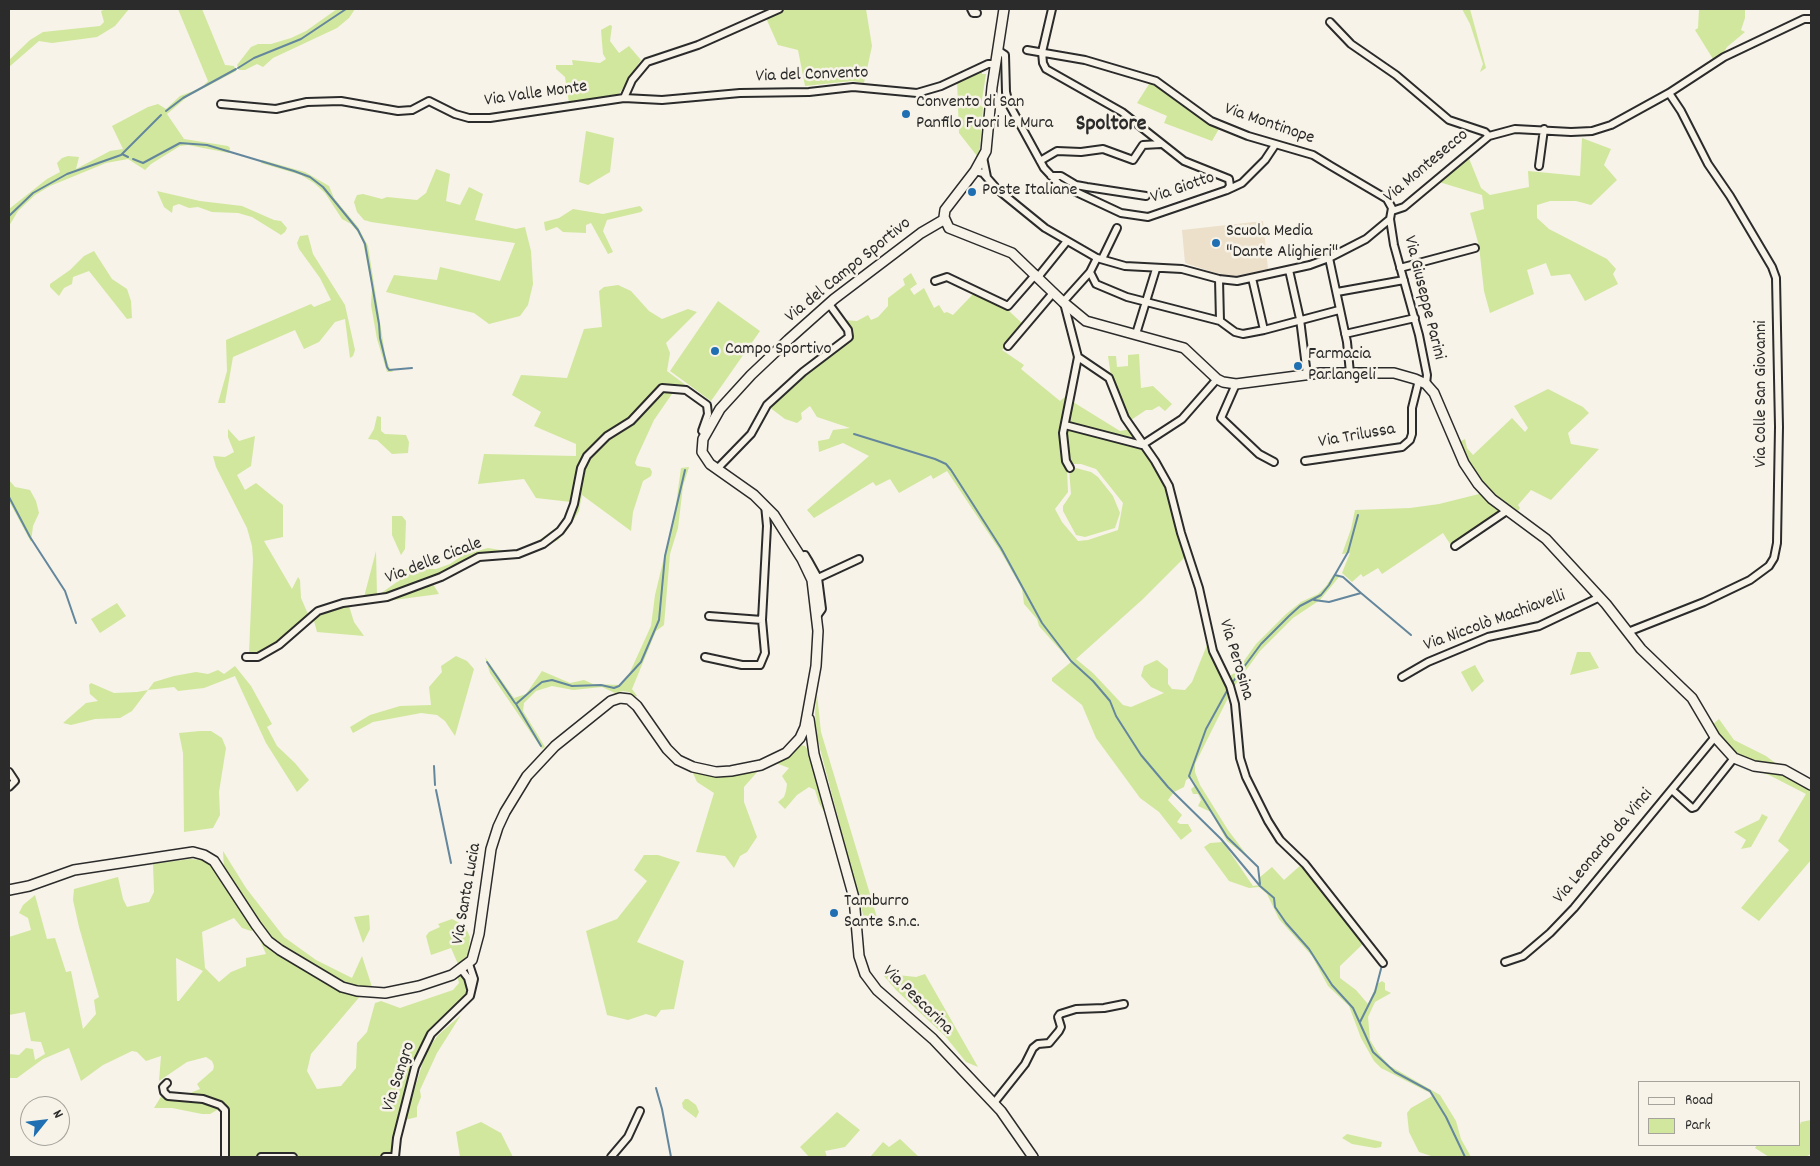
<!DOCTYPE html>
<html>
<head>
<meta charset="utf-8">
<style>
	body { margin:0 }
	#map { position:relative; width:1820px; height:1166px; overflow:hidden; background:#f7f3e8; font-family:Dekko,sans-serif }
	canvas { display:block }
	.frame { position:absolute; inset:0; border:10px solid #2b2b2b; pointer-events:none }
	.legend { position:absolute; left:1638px; top:1081px; width:162px; height:65px; box-sizing:border-box; background:#f7f3e8; border:1px solid #a5a39c; margin:0; padding:6px 9px; list-style:none; font-size:15px; color:#2b2b2b }
	.legend li { display:flex; align-items:center; gap:10px; height:25px }
	.legend b { width:25px; border:1px solid #a5a39c }
	.north { position:absolute; left:20px; top:1096px; width:50px; height:50px; box-sizing:border-box; background:#f7f3e8; border:1px solid #a5a39c; border-radius:50%; rotate:61deg; font-size:14px; font-weight:700; line-height:20px; text-align:center; color:#2b2b2b }
	.north::after { content:''; display:block; margin:auto; width:18px; height:22px; background:#1f6fb2; clip-path:polygon(50% 0,100% 100%,50% 72%,0 100%) }
</style>
</head>
<body>
<div id="map">
<canvas width="1820" height="1166"></canvas>
<div class="frame"></div>
<ul class="legend">
<li><b style="height:6px;background:#f7f3e8"></b>Road</li>
<li><b style="height:14px;background:#d1e79d"></b>Park</li>
</ul>
<div class="north">N</div>
</div>
<script>
const g = document.querySelector('canvas').getContext('2d');
g.lineJoin = 'round';
function paint(path, color) { g.fillStyle = color; g.fill(path, 'evenodd'); }
const toPath = rows => new Path2D(rows.map(r => 'M' + r).join(''));
function strokePath(path, color, width, dash) { g.strokeStyle = color; g.lineWidth = width; g.lineCap = dash ? 'butt' : 'round'; g.setLineDash(dash || []); g.stroke(path); }
function drawText(font, color, halo, rows, align = 'center') {
  g.font = font + ' Dekko,sans-serif'; g.lineWidth = 5; g.setLineDash([]); g.textBaseline = 'middle'; g.strokeStyle = halo; g.fillStyle = color; for (const [text, x, y, turn = 0] of rows) {
    g.save(); g.translate(x, y); g.rotate((+turn || 0) * Math.PI / 180); g.textAlign = isNaN(turn) ? turn : align; if (halo) g.strokeText(text, 0, 0); g.fillText(text, 0, 0); g.restore();
  }
}
const built = toPath([
	[1263,221,1268,269,1235,276,1215,273,1185,263,1182,230]
]);
const green = toPath([
	[106,9,129,9,115,26,97,37,52,43,39,41,9,67,9,60,30,40,43,32,100,26,104,22,101,11],
	[178,9,202,9,225,65,234,66,236,71,187,97,167,114,184,139,228,146,230,148,229,153,188,145,180,146,151,164,145,170,128,159,106,163,50,186,35,195,18,211,9,226,9,209,47,179,60,172,57,163,62,158,68,156,79,157,76,169,110,151,123,149,112,126,148,107,158,104,166,109,180,96,201,88,208,81],
	[337,9,355,9,349,18,337,28,273,58,263,67,257,64,245,70,239,70,237,65,251,47,258,44,271,44,291,38,306,31],
	[762,9,866,9,872,46,864,83,852,81,805,86,798,50,778,45],
	[1462,9,1470,9,1486,68,1480,72,1483,64,1470,24],
	[1699,9,1745,9,1745,18,1741,30,1745,32,1727,47,1723,54,1713,59,1695,30,1698,28],
	[610,25,612,26,610,41,619,53,629,46,641,60,617,97,569,103,565,77,556,69,556,65,573,65,572,60,600,63,606,59,603,54,601,30],
	[982,69,982,74,986,74,981,106,983,107,980,148,977,156,959,133,957,81],
	[1151,81,1162,86,1220,127,1212,141,1164,123,1167,116,1137,103],
	[586,131,614,138,610,172,588,185,579,182],
	[1582,138,1611,149,1604,165,1617,180,1591,205,1576,201,1550,201,1537,205,1537,218,1549,229,1607,259,1616,269,1613,274,1618,284,1585,301,1570,274,1551,276,1546,263,1527,270,1534,294,1490,313,1484,291,1479,246,1470,213,1484,209,1482,195,1439,182,1468,156,1481,188,1490,195,1529,187,1528,171,1580,176],
	[262,160,305,172,329,186,334,198,358,227,368,246,385,354,389,367,393,372,387,372,377,339,371,305,372,287,363,242,357,231,351,224,342,219,325,193,314,183,301,175,261,163],
	[436,169,450,174,446,201,460,205,469,187,483,194,475,220,516,229,525,227,531,251,533,284,528,305,520,316,489,324,474,313,386,292,394,275,437,280,440,267,500,281,515,243,371,222,364,220,357,212,354,202,357,195,363,194,382,199,387,197,417,200,426,193],
	[157,191,200,201,242,206,274,220,281,221,287,228,285,232,281,235,252,217,238,213,212,212,198,207,189,208,179,204,173,206,172,213,164,207],
	[640,206,643,210,641,212,607,220,603,231,613,252,608,254,591,223,586,225,586,233,563,232,557,227,546,231,545,229,544,222,559,218,573,209,603,214],
	[308,235,313,254,345,305,355,350,353,356,350,358,345,319,335,322,319,342,304,349,295,330,233,357,225,403,218,403,227,371,226,340,311,304,314,307,331,300,320,278,299,249,297,243,300,236],
	[94,251,112,279,127,289,131,301,132,318,127,319,89,271,73,277,72,284,64,288,59,296,50,287,50,284,70,270,84,256],
	[911,273,917,284,910,289,914,295,924,288,934,308,939,305,944,313,947,312,953,315,975,292,1009,311,1024,325,1002,350,1024,365,1021,369,1060,401,1065,397,1120,431,1131,429,1113,390,1108,356,1116,356,1117,367,1128,366,1128,355,1139,354,1141,388,1153,386,1172,404,1165,411,1159,406,1152,410,1146,410,1131,420,1177,509,1190,552,1143,599,1076,659,1093,673,1123,705,1131,707,1164,693,1151,687,1141,676,1144,666,1157,660,1168,669,1168,684,1172,689,1185,690,1192,682,1207,645,1214,639,1228,677,1236,672,1256,644,1286,614,1301,602,1318,594,1326,586,1334,574,1339,577,1320,600,1293,618,1260,651,1233,688,1195,764,1195,772,1200,785,1228,830,1249,858,1227,841,1211,812,1198,806,1201,800,1198,794,1193,794,1191,789,1196,785,1191,777,1186,780,1184,787,1174,792,1168,800,1182,815,1177,822,1180,824,1188,824,1192,831,1181,840,1159,812,1140,798,1096,738,1082,705,1052,681,1052,678,1071,662,1039,626,1037,619,1024,604,1022,589,1001,552,947,471,933,479,931,475,899,493,890,479,876,486,873,482,814,518,807,510,869,456,843,443,819,452,818,441,829,439,833,430,850,428,817,417,810,406,801,413,802,419,797,423,785,419,769,407,805,372,853,334,844,320,857,321,868,315,871,320,878,317,888,306,888,298,905,285,903,279],
	[1071,464,1081,464,1096,469,1123,503,1118,530,1088,540,1078,541,1062,522,1055,509,1068,492,1067,469,1069,469,1071,494,1063,506,1063,511,1076,535,1085,537,1115,528,1120,513,1113,496,1098,477,1091,472,1072,467],
	[618,285,631,291,649,311,662,319,688,309,697,312,666,343,670,353,667,371,691,389,689,393,674,391,654,420,637,457,635,463,637,466,650,468,652,472,651,476,643,481,633,512,631,531,582,495,579,511,568,529,558,540,544,547,518,556,488,556,433,584,439,594,349,606,354,622,364,636,317,632,314,621,319,608,342,599,364,597,376,551,377,596,404,577,405,569,436,569,450,564,463,555,488,548,506,551,526,550,565,521,571,502,536,498,524,479,478,484,484,454,576,456,576,444,534,426,541,412,512,395,521,375,567,378,584,329,602,327,599,291,604,287],
	[718,301,760,331,711,401,670,371],
	[1548,389,1583,407,1589,413,1568,433,1571,444,1599,449,1551,500,1531,490,1518,505,1520,508,1518,511,1485,487,1465,458,1459,442,1465,439,1467,448,1473,455,1512,418,1525,432,1528,428,1514,406],
	[377,416,381,417,381,431,385,434,406,435,409,442,408,453,392,454,377,440,368,439,374,429],
	[228,429,239,441,255,436,251,466,237,475,245,490,256,483,283,505,283,537,264,541,292,589,298,577,300,580,301,598,308,614,284,637,258,653,249,654,253,559,252,546,247,528,216,467,213,456,225,457,234,452,228,437],
	[689,467,683,486,678,528,670,554,664,625,656,631,632,689,637,696,634,697,629,692,623,691,615,693,602,687,573,690,552,686,536,691,524,703,523,711,545,747,542,749,490,673,485,657,514,698,526,694,542,671,570,683,584,680,593,684,620,685,630,672,651,626,655,595,675,512,681,468],
	[9,480,15,487,30,490,36,501,39,513,33,526,31,542,9,501],
	[1483,493,1506,510,1452,547,1443,533,1382,574,1378,568,1363,577,1361,574,1352,582,1342,573,1350,553,1342,554,1351,529,1355,510,1410,508,1439,504],
	[392,516,402,516,406,521,405,549,401,555,392,535],
	[117,603,126,616,100,633,91,619],
	[1577,652,1590,652,1599,668,1570,675],
	[456,656,467,661,474,669,455,736,445,721,437,715,421,713,373,722,353,733,350,727,370,715,400,706,431,705,429,687,442,672,441,666],
	[1475,665,1484,681,1472,692,1461,672],
	[235,666,251,686,272,724,267,727,277,746,295,763,309,780,297,792,266,743,235,676,204,688,178,691,174,687,148,690,132,711,120,718,95,719,71,725,63,723,86,703,98,701,90,694,89,685,91,683,114,693,137,692,148,690,154,682,174,676,196,672,208,674,218,670,224,674],
	[817,694,821,732,879,924,874,925,864,918,817,737,815,713],
	[1719,719,1734,740,1766,756,1811,790,1811,860,1759,921,1741,908,1789,850,1778,841,1806,794,1771,776,1737,762,1712,725],
	[200,731,211,731,222,738,226,748,219,792,220,815,213,828,184,832,183,753,179,733],
	[801,745,805,746,808,750,814,765,830,822,819,803,815,790,809,787,797,795,785,809,778,802,784,797,786,791,787,784,782,776,789,768,773,762,758,771,744,787,744,802,757,837,747,852,740,856,734,868,725,856,696,852,714,793,697,782,691,769,752,770],
	[1762,814,1768,817,1751,847,1741,849,1746,840,1734,832,1759,820],
	[1223,842,1253,886,1259,885,1260,877,1272,867,1284,880,1302,864,1365,942,1340,966,1340,978,1356,990,1368,1004,1377,984,1382,981,1385,983,1385,990,1391,993,1375,1002,1368,1017,1370,1040,1378,1053,1390,1066,1440,1095,1456,1121,1461,1139,1471,1157,1434,1157,1419,1152,1409,1132,1407,1113,1411,1108,1432,1096,1430,1093,1381,1068,1374,1061,1361,1038,1349,1006,1328,986,1312,956,1279,919,1267,894,1259,887,1249,888,1229,881,1204,847,1210,843],
	[223,851,246,888,284,937,316,960,352,978,362,956,373,990,349,987,322,972,270,938,224,869],
	[644,855,658,855,680,862,637,942,684,961,674,1009,661,1010,656,1017,646,1014,628,1020,607,1015,586,931,617,919,647,881,634,870],
	[190,859,203,860,215,866,270,947,362,994,311,1054,307,1071,317,1089,341,1086,356,1068,357,1043,367,1032,375,1003,381,1001,400,1008,453,990,459,983,457,975,462,977,466,982,469,988,467,995,425,1037,413,1064,397,1123,393,1154,380,1157,227,1157,228,1115,222,1103,171,1095,190,1093,200,1089,197,1084,213,1070,214,1066,212,1061,206,1057,187,1062,159,1081,161,1056,146,1061,137,1052,132,1051,103,1065,81,1081,69,1048,43,1059,17,1078,9,1078,9,1054,19,1055,26,1048,33,1049,35,1060,45,1054,41,1042,31,1041,25,1012,9,1015,9,937,31,930,28,918,19,913,23,905,35,895,47,939,55,938,66,972,71,971,83,1029,96,1014,94,1000,99,997,79,927,73,900,74,889,118,877,123,899,127,907,149,902,154,892,153,864],
	[234,918,242,928,251,931,255,929,266,954,246,958,246,966,231,972,219,982,205,968,202,932],
	[176,958,203,971,179,1001,177,1001],
	[369,915,370,929,363,943,354,917],
	[452,919,465,926,470,937,468,955,458,964,451,948,431,955,426,936,429,932,440,927,438,924],
	[888,974,916,977,925,974,978,1067,966,1062,945,1036,896,990,884,976],
	[461,1015,437,1053,420,1090,421,1097,417,1107,417,1117,405,1120,426,1052,438,1035],
	[162,1095,171,1099,206,1102,218,1106,224,1111,219,1109,210,1114,202,1114,172,1108,154,1108],
	[685,1099,688,1099,696,1105,699,1112,696,1118,683,1108,682,1103],
	[837,1112,860,1130,845,1147,825,1151,827,1157,809,1157,800,1147],
	[1811,1120,1811,1154,1805,1157,1769,1157,1755,1148,1757,1145,1799,1145,1799,1127,1801,1122],
	[481,1122,501,1133,513,1157,460,1157,456,1132],
	[1347,1134,1382,1142,1381,1147,1375,1148,1352,1144,1342,1138],
	[900,1139,919,1157,870,1157,883,1142,889,1147]
]);
const stream = toPath([
	[238,68,254,58,301,39,346,9],
	[166,111,183,98,236,69],
	[122,154,128,157],
	[133,159,143,163,180,143,207,145,294,171,310,177,323,187,358,230,365,244,379,324,380,338,387,367,389,370,412,368],
	[9,216,33,193,67,174,121,155,161,115],
	[854,434,935,459,946,464,951,470,1001,548,1042,623,1071,661,1093,681,1110,701,1116,716,1141,755,1168,787,1221,839,1260,886,1274,898,1275,907,1286,923,1309,949,1332,985,1353,1008,1373,1052,1395,1072,1430,1091,1446,1117,1465,1157],
	[9,497,30,537,65,591,76,623],
	[1335,575,1343,577,1361,593],
	[1314,600,1329,602,1361,593,1411,635],
	[487,662,515,703],
	[1232,683,1261,644,1289,616,1300,606,1321,595,1329,585,1348,552,1358,515],
	[1228,689,1206,729,1189,776,1227,837,1258,867,1260,884],
	[541,746,516,704,532,690,542,682,552,680,572,686,601,685,614,688,619,686,641,662,659,620,665,556,685,470],
	[434,766,435,785],
	[436,790,451,863],
	[1360,1022,1375,992,1382,965],
	[656,1088,662,1109,671,1157]
]);
const street = toPath([
	[971,9,973,13,977,13],
	[1052,9,1042,52,1043,63,1046,69,1122,112,1184,161,1229,179,1230,186,1227,190],
	[1330,22,1351,44,1396,75,1449,120,1485,132,1489,136],
	[999,51,1005,55,1006,92,1009,104,1044,168,1059,184,1121,213,1148,217,1227,190,1242,183,1265,160,1275,145],
	[624,98,632,80,647,62,698,45,779,9],
	[221,104,276,109,307,102,341,101,398,111,412,110,429,101,455,114,469,118,490,118,624,98,662,100,740,93,809,92,853,87,917,93,941,86,988,64,995,64],
	[983,157,987,177],
	[1040,161,1057,151,1081,152,1103,149,1133,160,1143,145,1161,144],
	[1539,166,1544,129],
	[975,171,983,173,997,189,1045,228,1097,258,1125,266,1182,269,1219,279,1237,281,1310,265,1329,258,1366,239,1390,219,1392,208,1387,199,1331,166,1313,155,1248,136,1211,121,1156,81,1085,60,1027,50],
	[1051,176,1061,176,1076,185,1087,187,1146,196],
	[1392,211,1404,207,1489,136,1515,129,1571,132,1592,131,1611,125,1669,93,1724,57,1804,19,1811,19],
	[1390,219,1394,245,1419,335,1427,375,1426,384],
	[1329,258,1347,342,1350,373],
	[1102,259,1117,228],
	[1400,268,1475,248],
	[1289,270,1300,319,1307,375],
	[1090,272,1096,284,1127,297,1220,321,1235,332,1243,334,1264,330,1339,310],
	[1038,277,1067,241],
	[1252,278,1264,330],
	[1219,279,1220,321],
	[935,281,947,277,1008,306,1036,274],
	[1337,292,1404,280],
	[1063,302,1090,272,1097,258],
	[1064,303,1078,357,1063,433,1066,461,1070,468],
	[1136,334,1156,269],
	[1345,334,1415,318],
	[1008,346,1053,293],
	[1078,357,1109,378,1125,418,1155,461,1169,486,1181,533,1199,588,1213,651,1230,686,1235,704,1240,758,1246,777,1268,821,1280,840,1305,864,1383,963],
	[1236,384,1221,418,1259,454,1274,462],
	[1065,425,1142,445,1182,419,1217,379],
	[1305,461,1402,447,1410,440,1412,434,1412,408,1419,380],
	[717,469,751,434,767,405,803,372,849,337,848,330,829,304],
	[1455,546,1508,510],
	[800,556,805,555,808,560,818,578,822,609,817,616],
	[818,578,859,559],
	[709,616,762,620],
	[1628,632,1704,602,1750,580,1769,566,1774,558,1777,543,1779,427,1776,278,1772,267,1730,196,1708,164,1681,111,1669,93],
	[246,657,258,657,279,645,318,611,343,603,387,597,441,577,479,557,518,554,543,544,560,531,568,520,574,504,581,468,587,456,607,436,631,421,662,388,686,390,707,405,708,414,702,431,705,434],
	[705,657,742,665,760,665,765,653,762,620,767,526,765,505],
	[1402,677,1428,662,1488,637,1539,626,1600,597],
	[9,772,15,781,9,787],
	[1672,790,1692,808,1695,807,1734,758],
	[1505,962,1523,956,1550,933,1574,908,1715,737],
	[461,969,468,978,471,989],
	[167,1083,163,1087,164,1092,168,1096,203,1099,220,1105,225,1110,225,1157],
	[994,1103,1025,1064,1033,1048,1038,1044,1049,1043,1059,1031,1061,1027,1058,1017,1060,1014,1076,1009,1104,1008,1124,1004],
	[261,1157,293,1157],
	[385,1157,395,1157],
	[395,1157,397,1138,415,1067,431,1034,470,996,474,979,469,964],
	[611,1157,628,1137,640,1111]
]);
const secondary = toPath([
	[1004,9,992,87,986,151,975,171,945,210,944,217,949,228,1012,253,1063,302,1086,321,1184,348,1217,379,1223,382,1236,384,1320,373,1394,373,1415,379,1426,384,1434,393,1464,463,1478,484,1492,499,1546,539,1606,604,1641,649,1692,698,1715,737,1734,758,1754,766,1784,770,1811,785],
	[809,719,814,754,854,898,859,956,865,974,877,990,933,1039,1001,1111,1033,1157],
	[9,890,29,886,74,870,193,852,204,855,214,861,256,925,268,941,280,950,342,987,357,991,385,993,419,986,452,975,472,960,479,934,491,849,498,827,505,812,527,776,555,746,611,701,620,698,629,699,637,706,667,749,678,760,693,767,716,772,731,771,761,765,786,753,800,738,805,727,816,666,818,631,812,580,802,559,774,515,754,495,710,464,702,452,703,439,720,409,751,375,788,340,834,299,921,233,945,219]
]);
const markers = [
	[906,114,5,"#1f6fb2"],
	[972,192,5,"#1f6fb2"],
	[1216,243,5,"#1f6fb2"],
	[715,351,5,"#1f6fb2"],
	[1298,366,5,"#1f6fb2"],
	[834,913,5,"#1f6fb2"]
];
const streetNames = [
	["Via del Convento",812,76,-2],
	["Via Valle Monte",536,95,-8],
	["Via Montinope",1269,125,19],
	["Via Montesecco",1427,167,-40],
	["Via Giotto",1183,189,-19],
	["Via del Campo Sportivo",849,271,-39],
	["Via Giuseppe Parini",1423,298,76],
	["Via Colle San Giovanni",1763,394,-90],
	["Via Trilussa",1357,437,-10],
	["Via delle Cicale",434,562,-21],
	["Via Niccolò Machiavelli",1495,622,-20],
	["Via Perosina",1235,660,73],
	["Via Leonardo da Vinci",1604,847,-50],
	["Via Santa Lucia",468,894,-80],
	["Via Pescarina",917,1001,44],
	["Via Sangro",400,1077,-72]
];
const poiNames = [
	["Convento di San",916,104],
	["Panfilo Fuori le Mura",916,125],
	["Poste Italiane",982,192],
	["Scuola Media",1226,233],
	["\"Dante Alighieri\"",1226,254],
	["Campo Sportivo",725,351],
	["Farmacia",1308,356],
	["Parlangeli",1308,377],
	["Tamburro",844,903],
	["Sante S.n.c.",844,924]
];
const districtNames = [
	["Spoltore",1111,126]
];
paint(built, '#ece0cb');
paint(green, '#d1e79d');
strokePath(stream, '#64879d', 2);
strokePath(street, '#2b2b2b', 10);
strokePath(secondary, '#2b2b2b', 12);
strokePath(street, '#f7f3e8', 6);
strokePath(secondary, '#f7f3e8', 9);
for (const [x, y, r, color] of markers) { const dot = new Path2D(); dot.arc(x, y, r, 0, 2 * Math.PI); g.fillStyle = color; g.fill(dot); strokePath(dot, '#f7f3e8', 2); }
drawText('18px', '#2b2b2b', '#f7f3e8', streetNames);
drawText('18px', '#2b2b2b', '#f7f3e8', poiNames, 'left');
drawText('bold 22px', '#2b2b2b', '#f7f3e8', districtNames);
</script>
</body>
</html>
